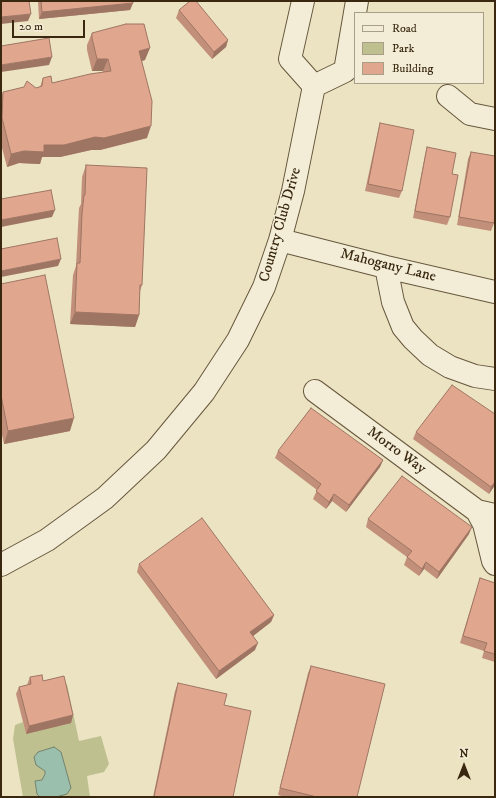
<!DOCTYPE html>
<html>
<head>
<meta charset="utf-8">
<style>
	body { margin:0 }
	#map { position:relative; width:496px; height:798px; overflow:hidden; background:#ece3c3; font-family:"IM FELL DW Pica",serif }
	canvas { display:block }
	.frame { position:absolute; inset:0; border:2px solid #39280f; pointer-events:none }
	.legend { position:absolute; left:354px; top:12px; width:130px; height:72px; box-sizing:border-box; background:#f3edd8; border:1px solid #a99e88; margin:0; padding:5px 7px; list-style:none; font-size:12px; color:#39280f }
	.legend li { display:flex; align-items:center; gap:8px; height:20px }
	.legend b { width:20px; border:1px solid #a99e88 }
	.north { position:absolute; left:444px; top:746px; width:40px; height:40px; -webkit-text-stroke:3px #f3edd8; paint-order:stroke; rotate:0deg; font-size:11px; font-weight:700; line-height:16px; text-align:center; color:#39280f }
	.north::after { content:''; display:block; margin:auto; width:14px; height:18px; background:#39280f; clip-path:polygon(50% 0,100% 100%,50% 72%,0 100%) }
	.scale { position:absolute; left:12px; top:20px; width:73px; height:18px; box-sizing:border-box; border:2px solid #39280f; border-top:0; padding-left:5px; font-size:12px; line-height:14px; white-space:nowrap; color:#39280f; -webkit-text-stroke:3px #f3edd8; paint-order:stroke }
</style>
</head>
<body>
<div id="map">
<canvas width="496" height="798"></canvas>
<div class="frame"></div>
<ul class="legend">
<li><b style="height:5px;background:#f3edd8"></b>Road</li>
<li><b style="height:11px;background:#bec18f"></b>Park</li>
<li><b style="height:11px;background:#e1a78e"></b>Building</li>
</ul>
<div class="north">N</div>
<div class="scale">20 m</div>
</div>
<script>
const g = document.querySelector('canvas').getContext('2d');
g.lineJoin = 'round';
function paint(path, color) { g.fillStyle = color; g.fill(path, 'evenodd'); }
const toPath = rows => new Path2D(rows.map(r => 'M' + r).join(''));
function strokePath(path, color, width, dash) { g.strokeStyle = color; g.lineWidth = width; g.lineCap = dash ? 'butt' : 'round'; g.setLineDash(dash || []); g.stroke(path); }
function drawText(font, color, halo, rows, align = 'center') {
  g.font = font + ' "IM FELL DW Pica",serif'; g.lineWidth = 3; g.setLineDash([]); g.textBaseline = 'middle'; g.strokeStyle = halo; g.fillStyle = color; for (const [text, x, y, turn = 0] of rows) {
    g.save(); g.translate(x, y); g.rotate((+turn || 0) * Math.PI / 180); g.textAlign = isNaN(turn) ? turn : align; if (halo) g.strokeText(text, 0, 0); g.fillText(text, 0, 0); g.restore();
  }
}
const green = toPath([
	[67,684,79,741,101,736,109,764,104,772,87,776,90,797,23,797,13,739,15,725,23,722,26,734,62,686]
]);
const water = toPath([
	[54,747,61,752,71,788,67,794,56,797,40,797,37,794,35,781,42,780,45,774,45,771,36,765,34,757,38,752,54,747]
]);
const minor = toPath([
	[303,1,290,59,314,86],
	[314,86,345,71,357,1],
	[448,96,470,114,495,119],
	[280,240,386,267,495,292],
	[386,267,393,302,403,327,413,339,430,355,450,367,475,376,495,379],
	[315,391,477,511,495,515],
	[477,511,484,524,493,561,495,564],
	[1,565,47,540,105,498,156,450,204,392,238,340,264,287,280,240,293,191,314,86]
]);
const wall = toPath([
	[38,1,133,1,133,3,130,10,39,19],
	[179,10,228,40,226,47,212,59,176,18],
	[92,33,145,60,142,61,147,138,100,150,91,150,60,157,42,157,40,164,19,163,7,167,1,144,1,98,3,92,36,88,40,87,43,78,52,83,103,72,103,71,92,71,87,50,87,45],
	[380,123,402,191,399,198,365,191,378,131],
	[427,147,452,174,450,217,447,225,413,218,425,155],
	[471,152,494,223,491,231,457,225,468,159],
	[86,165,142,285,140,291,139,315,135,327,70,324,73,275,76,266,78,226,79,208,81,204,82,177],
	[1,284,70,431,4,444,1,430],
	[416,432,495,485,489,494,413,439],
	[278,451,383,460,380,467,346,512,332,501,326,509,313,499,317,490,275,458],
	[368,519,469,534,437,579,424,569,419,576,404,565,407,557,366,527],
	[139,564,274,615,271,622,253,636,255,650,216,679,137,572],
	[480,578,495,583,495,662,482,658,484,651,460,643],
	[311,666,357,797,285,797,278,795,308,673],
	[30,677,43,681,73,715,71,723,26,734,16,694,19,687,27,685],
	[178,683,224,705,233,797,153,797,175,691]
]);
const shadedWall = toPath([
	[133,3,130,10,39,19,42,12],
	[31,14,28,21,1,24,1,17],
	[228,40,226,47,212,59,214,52],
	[150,48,145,60,135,63,139,51],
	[52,57,49,65,1,72,1,65],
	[97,59,108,59,103,71,92,71],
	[151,126,147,138,100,150,91,150,60,157,42,157,40,164,19,163,7,167,11,154,44,145,95,137],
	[55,210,52,217,1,227,1,220],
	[61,259,58,266,1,277,1,271],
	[75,312,139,315,135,327,70,324],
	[74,418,70,431,4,444,8,431],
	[383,460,380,467,346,512,349,505],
	[495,482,495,485,489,494,491,487],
	[334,494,332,501,326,509,329,502],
	[472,527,469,534,437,579,439,572],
	[426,562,424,569,419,576,422,569],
	[274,615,271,622,248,640,250,632],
	[258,643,255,650,216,679,219,671],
	[73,715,71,723,26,734,29,726]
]);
const building = toPath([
	[1,1,29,1,31,14,1,17,1,1],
	[41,1,133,1,133,3,42,12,41,1],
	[190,1,196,1,228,40,214,52,179,10,190,1],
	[126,24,144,24,150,48,139,51,152,101,151,126,104,138,95,137,64,145,44,145,44,152,24,151,11,154,2,118,3,92,24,87,27,81,36,88,42,86,43,78,51,76,52,83,90,74,111,71,108,59,97,59,92,38,92,33,126,24],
	[49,38,52,57,1,65,1,46,49,38],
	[380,123,414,130,402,191,368,184,380,123],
	[427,147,456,153,452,174,458,175,450,217,415,211,427,147],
	[471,152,495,156,495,215,494,223,459,217,471,152],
	[86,165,147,168,142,285,140,285,139,315,75,312,77,263,80,263,82,214,84,195,85,195,86,165],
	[51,190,55,210,1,220,1,199,51,190],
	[57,238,61,259,1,271,1,249,57,238],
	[45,275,74,418,8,431,1,395,1,284,45,275],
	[452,385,495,414,495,482,491,487,416,432,452,385],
	[311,408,383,460,349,505,334,494,329,502,316,491,321,484,278,451,311,408],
	[402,476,472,527,439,572,426,562,422,569,407,557,412,551,368,519,402,476],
	[202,518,274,615,250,632,258,643,219,671,139,564,202,518],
	[480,578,495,583,495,654,484,651,487,643,463,636,480,578],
	[311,666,385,684,357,797,317,797,280,788,311,666],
	[42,675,43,681,64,676,73,715,29,726,19,687,31,684,30,677,42,675],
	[178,683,227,694,224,705,251,711,233,797,154,797,178,683]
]);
const streetNames = [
	["Country Club Drive",281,225,-74],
	["Mahogany Lane",388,266,14],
	["Morro Way",396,451,36]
];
paint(green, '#bec18f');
paint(water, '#9abfad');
strokePath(water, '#73836e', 1);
strokePath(minor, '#66573c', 24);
strokePath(minor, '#f3edd8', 22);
paint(wall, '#c2907a');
paint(shadedWall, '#9e7563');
paint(building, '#e1a78e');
strokePath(building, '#9e7563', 1);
drawText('15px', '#39280f', '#f3edd8', streetNames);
</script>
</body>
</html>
